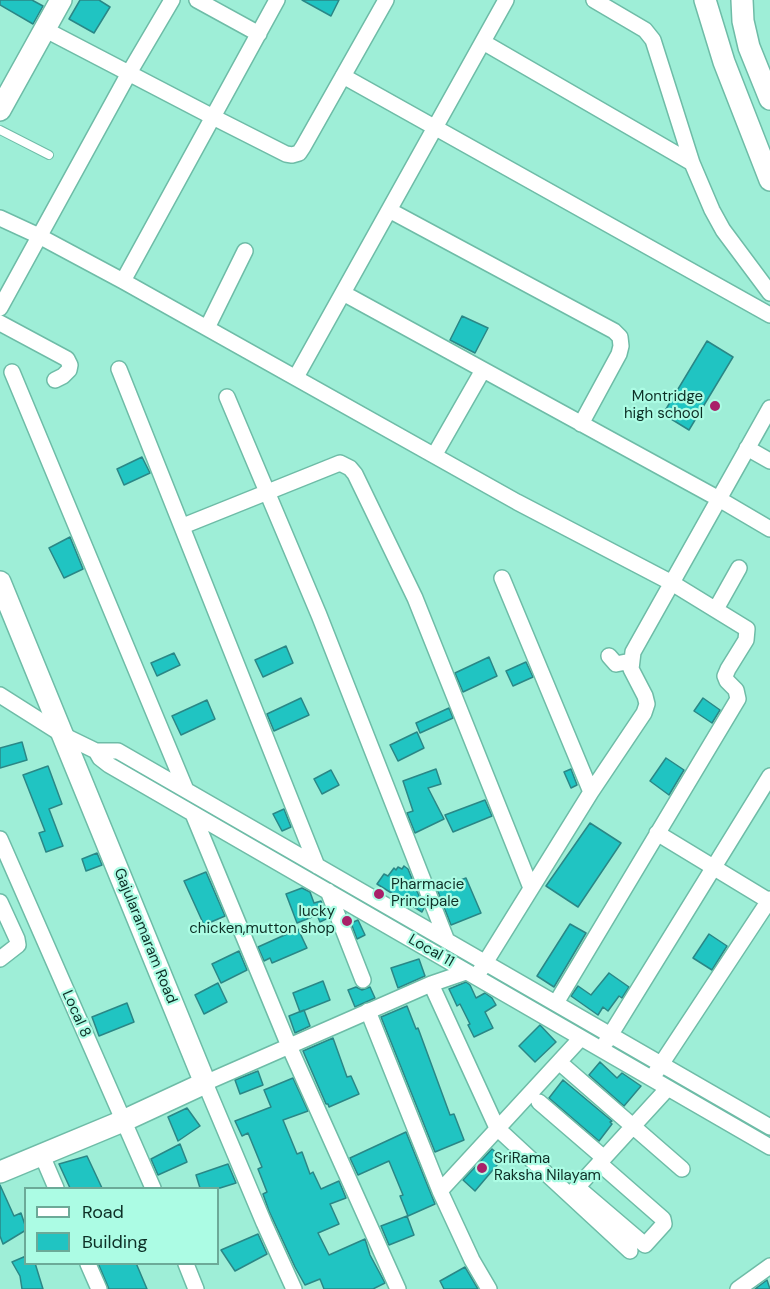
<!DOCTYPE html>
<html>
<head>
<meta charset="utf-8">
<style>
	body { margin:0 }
	#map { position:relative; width:770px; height:1289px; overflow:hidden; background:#9eeed7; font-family:"DM Sans",sans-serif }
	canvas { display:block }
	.legend { position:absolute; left:24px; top:1187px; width:195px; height:78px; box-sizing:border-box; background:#acfce4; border:2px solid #6caa98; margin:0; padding:8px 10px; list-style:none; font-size:18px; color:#0d2f26 }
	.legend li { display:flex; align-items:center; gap:12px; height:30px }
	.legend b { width:30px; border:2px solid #6caa98 }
</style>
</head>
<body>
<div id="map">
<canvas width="770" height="1289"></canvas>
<ul class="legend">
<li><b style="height:8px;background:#fff"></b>Road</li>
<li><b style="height:16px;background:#20c4c2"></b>Building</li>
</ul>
</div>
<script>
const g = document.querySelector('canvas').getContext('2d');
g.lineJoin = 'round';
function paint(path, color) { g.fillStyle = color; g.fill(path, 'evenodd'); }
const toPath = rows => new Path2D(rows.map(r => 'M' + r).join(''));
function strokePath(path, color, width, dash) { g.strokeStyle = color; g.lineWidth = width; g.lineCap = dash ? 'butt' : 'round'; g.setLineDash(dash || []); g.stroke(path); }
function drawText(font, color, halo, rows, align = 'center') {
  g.font = font + ' "DM Sans",sans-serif'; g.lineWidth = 4.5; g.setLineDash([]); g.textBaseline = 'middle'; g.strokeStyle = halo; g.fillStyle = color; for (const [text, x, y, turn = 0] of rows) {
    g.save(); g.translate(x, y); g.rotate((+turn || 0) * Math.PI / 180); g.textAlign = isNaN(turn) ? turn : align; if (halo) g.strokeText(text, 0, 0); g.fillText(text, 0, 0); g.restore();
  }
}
const building = toPath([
	[0,0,32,0,43,6,33,24,0,5,0,0],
	[80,0,99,0,110,7,94,33,69,19,80,0],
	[302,0,339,0,331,16,302,0],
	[462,316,488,328,475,353,450,340,462,316],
	[707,341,733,357,689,430,663,414,707,341],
	[142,457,150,473,124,485,117,469,142,457],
	[70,537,83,569,64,578,49,548,70,537],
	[286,646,293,663,263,677,255,660,286,646],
	[174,653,180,665,157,676,151,663,174,653],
	[489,657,497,676,463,692,455,673,489,657],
	[526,662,533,677,513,686,506,671,526,662],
	[301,698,309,715,274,731,267,714,301,698],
	[703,698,720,710,712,723,694,711,703,698],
	[207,700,215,719,181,735,172,716,207,700],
	[449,708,453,718,420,733,416,723,449,708],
	[417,732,424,748,398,761,390,745,417,732],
	[22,742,27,760,0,768,0,748,22,742],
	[666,758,684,770,669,795,650,781,666,758],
	[48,766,62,804,49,809,63,846,46,852,39,833,45,831,23,775,48,766],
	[436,769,441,784,428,788,444,819,415,833,407,813,413,811,403,781,436,769],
	[571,769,577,785,571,788,564,772,571,769],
	[331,770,339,785,322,794,314,779,331,770],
	[485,800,492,816,453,832,445,815,485,800],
	[284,809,291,827,282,831,273,814,284,809],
	[590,823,621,843,578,907,546,886,590,823],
	[97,853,102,865,86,871,82,859,97,853],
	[404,866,408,869,424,908,422,912,377,884,384,874,388,876,394,868,396,870,398,867,402,869,404,866],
	[206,872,225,916,204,925,184,881,206,872],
	[466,878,481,913,451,925,437,889,466,878],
	[302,888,310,892,314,903,321,901,328,918,320,922,317,915,297,923,286,894,302,888],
	[358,920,365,935,357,939,351,923,358,920],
	[570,924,586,933,554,987,537,976,570,924],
	[298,929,307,948,272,963,270,958,264,961,258,947,298,929],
	[709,934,727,946,712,970,693,958,709,934],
	[239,951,247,970,221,983,212,964,239,951],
	[419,959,425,976,398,988,391,968,419,959],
	[609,973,629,987,622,998,619,996,608,1011,603,1007,598,1015,571,996,578,986,591,995,609,973],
	[323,981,330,1000,300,1012,293,993,323,981],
	[466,982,470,985,476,998,485,993,492,998,496,1005,485,1012,493,1028,474,1037,468,1025,470,1024,460,1004,457,1006,449,989,466,982],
	[218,983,227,1002,204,1014,195,995,218,983],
	[356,987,362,990,370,987,375,998,355,1007,348,990,356,987],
	[127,1003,134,1022,99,1036,92,1017,127,1003],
	[407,1006,416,1029,418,1028,450,1115,454,1114,464,1140,435,1152,381,1017,407,1006],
	[304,1010,310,1026,295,1033,289,1016,304,1010],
	[540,1025,556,1042,535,1062,519,1046,540,1025],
	[333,1038,347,1077,351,1076,359,1094,329,1107,328,1104,326,1104,303,1051,333,1038],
	[600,1062,617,1078,622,1073,641,1086,624,1106,589,1075,600,1062],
	[258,1071,263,1085,240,1094,235,1080,258,1071],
	[293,1078,308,1111,283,1120,297,1154,302,1152,310,1174,313,1172,321,1189,339,1181,346,1198,330,1204,339,1224,318,1233,329,1255,365,1239,370,1255,385,1283,373,1289,324,1289,320,1279,305,1285,295,1267,269,1211,263,1194,267,1192,258,1169,262,1167,248,1133,242,1136,235,1121,271,1107,264,1090,293,1078],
	[563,1080,612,1121,610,1122,612,1124,599,1141,549,1098,563,1080],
	[187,1108,200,1126,178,1141,168,1117,187,1108],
	[406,1132,435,1204,408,1216,400,1196,403,1195,389,1161,358,1175,350,1158,406,1132],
	[180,1144,187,1162,158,1175,151,1159,180,1144],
	[492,1149,503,1158,475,1191,463,1180,492,1149],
	[87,1156,102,1188,70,1188,59,1164,87,1156],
	[228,1164,236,1183,220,1188,200,1188,196,1175,228,1164],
	[0,1185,14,1216,21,1213,26,1228,26,1230,3,1244,0,1236,0,1185],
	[407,1216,414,1235,389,1245,381,1226,407,1216],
	[258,1234,267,1254,235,1271,221,1250,258,1234],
	[26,1256,26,1263,35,1263,43,1289,22,1289,20,1276,12,1262,26,1256],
	[98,1263,136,1263,147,1289,109,1289,98,1263],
	[465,1267,478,1289,444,1289,440,1281,465,1267],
	[767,1280,770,1289,755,1289,767,1280]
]);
const lane = toPath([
	[0,130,49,155]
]);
const street = toPath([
	[197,0,259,34],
	[594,0,645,30,653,40,692,163,712,210,723,230,770,293],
	[46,30,213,117,286,154,292,155,299,153,303,147,386,0],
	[483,42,692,163],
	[343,76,770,315],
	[389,210,614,331,620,337,621,346,619,354,581,424],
	[0,218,39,236,123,281,517,502,672,583,747,629,746,640,728,669,725,676,727,681,736,690,738,699,556,1003],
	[123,281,277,0],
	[343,293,719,499,770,529],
	[0,308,129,73,172,0],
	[0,323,67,359,70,365,69,370,63,376,55,380],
	[207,328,245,251],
	[119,369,317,866],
	[12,372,186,790],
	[296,377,506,0],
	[227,397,319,615,447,941],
	[747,448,770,461],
	[435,454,483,370],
	[183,526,340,463,350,468,355,474,415,598,531,888],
	[502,578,591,792],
	[716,609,739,568],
	[609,656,616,664,631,661],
	[0,695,63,735,96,751,100,758,109,765,770,1147],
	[96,751,118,751,770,1127],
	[193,814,289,1046,398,1289],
	[657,833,769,901],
	[0,839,153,1188],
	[328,891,363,980],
	[0,902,17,939,18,945,0,959],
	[480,971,591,792,644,713,647,704,645,696,631,669,633,652,770,408],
	[431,984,497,1128,630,1251],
	[368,1011,440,1191],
	[606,1042,770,776],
	[559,1062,682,1169],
	[656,1072,770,899],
	[539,1102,604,1158],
	[41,1153,56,1188],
	[577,1187,645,1245,664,1224,663,1219,599,1163],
	[571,1194,668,1088],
	[88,1264,99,1289],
	[186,1264,196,1289],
	[294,1289,264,1223,205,1083,431,984,466,972],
	[489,1289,472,1260,440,1191,581,1038],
	[738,1289,770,1266]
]);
const secondary = toPath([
	[705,0,724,62,770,180],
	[742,0,743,21,749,47,770,99],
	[0,110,61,0],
	[0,582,205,1083,123,1121,0,1172]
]);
const markers = [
	[715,406,6,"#a92169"],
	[379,894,6,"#a92169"],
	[347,921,6,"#a92169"],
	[482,1168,6,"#a92169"]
];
const poiNames = [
	["Montridge",703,397],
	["high school",703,414],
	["Pharmacie",391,885,"left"],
	["Principale",391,902,"left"],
	["lucky",335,912],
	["chicken,mutton shop",335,929],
	["SriRama",494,1159,"left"],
	["Raksha Nilayam",494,1176,"left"]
];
const streetNames = [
	["Gajularamaram Road",145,936,68],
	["Local 11",431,951,30],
	["Local 8",76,1014,66]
];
paint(building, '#20c4c2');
strokePath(building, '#2a8786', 1.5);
strokePath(lane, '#6ebca7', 10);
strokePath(street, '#6ebca7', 18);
strokePath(secondary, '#6ebca7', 24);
strokePath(lane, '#fff', 8);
strokePath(street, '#fff', 15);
strokePath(secondary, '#fff', 21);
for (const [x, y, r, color] of markers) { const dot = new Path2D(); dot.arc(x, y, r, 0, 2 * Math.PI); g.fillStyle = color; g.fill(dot); strokePath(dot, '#acfce4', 2); }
drawText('15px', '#0d2f26', '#acfce4', poiNames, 'right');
drawText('15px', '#0d2f26', '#acfce4', streetNames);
</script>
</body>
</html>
